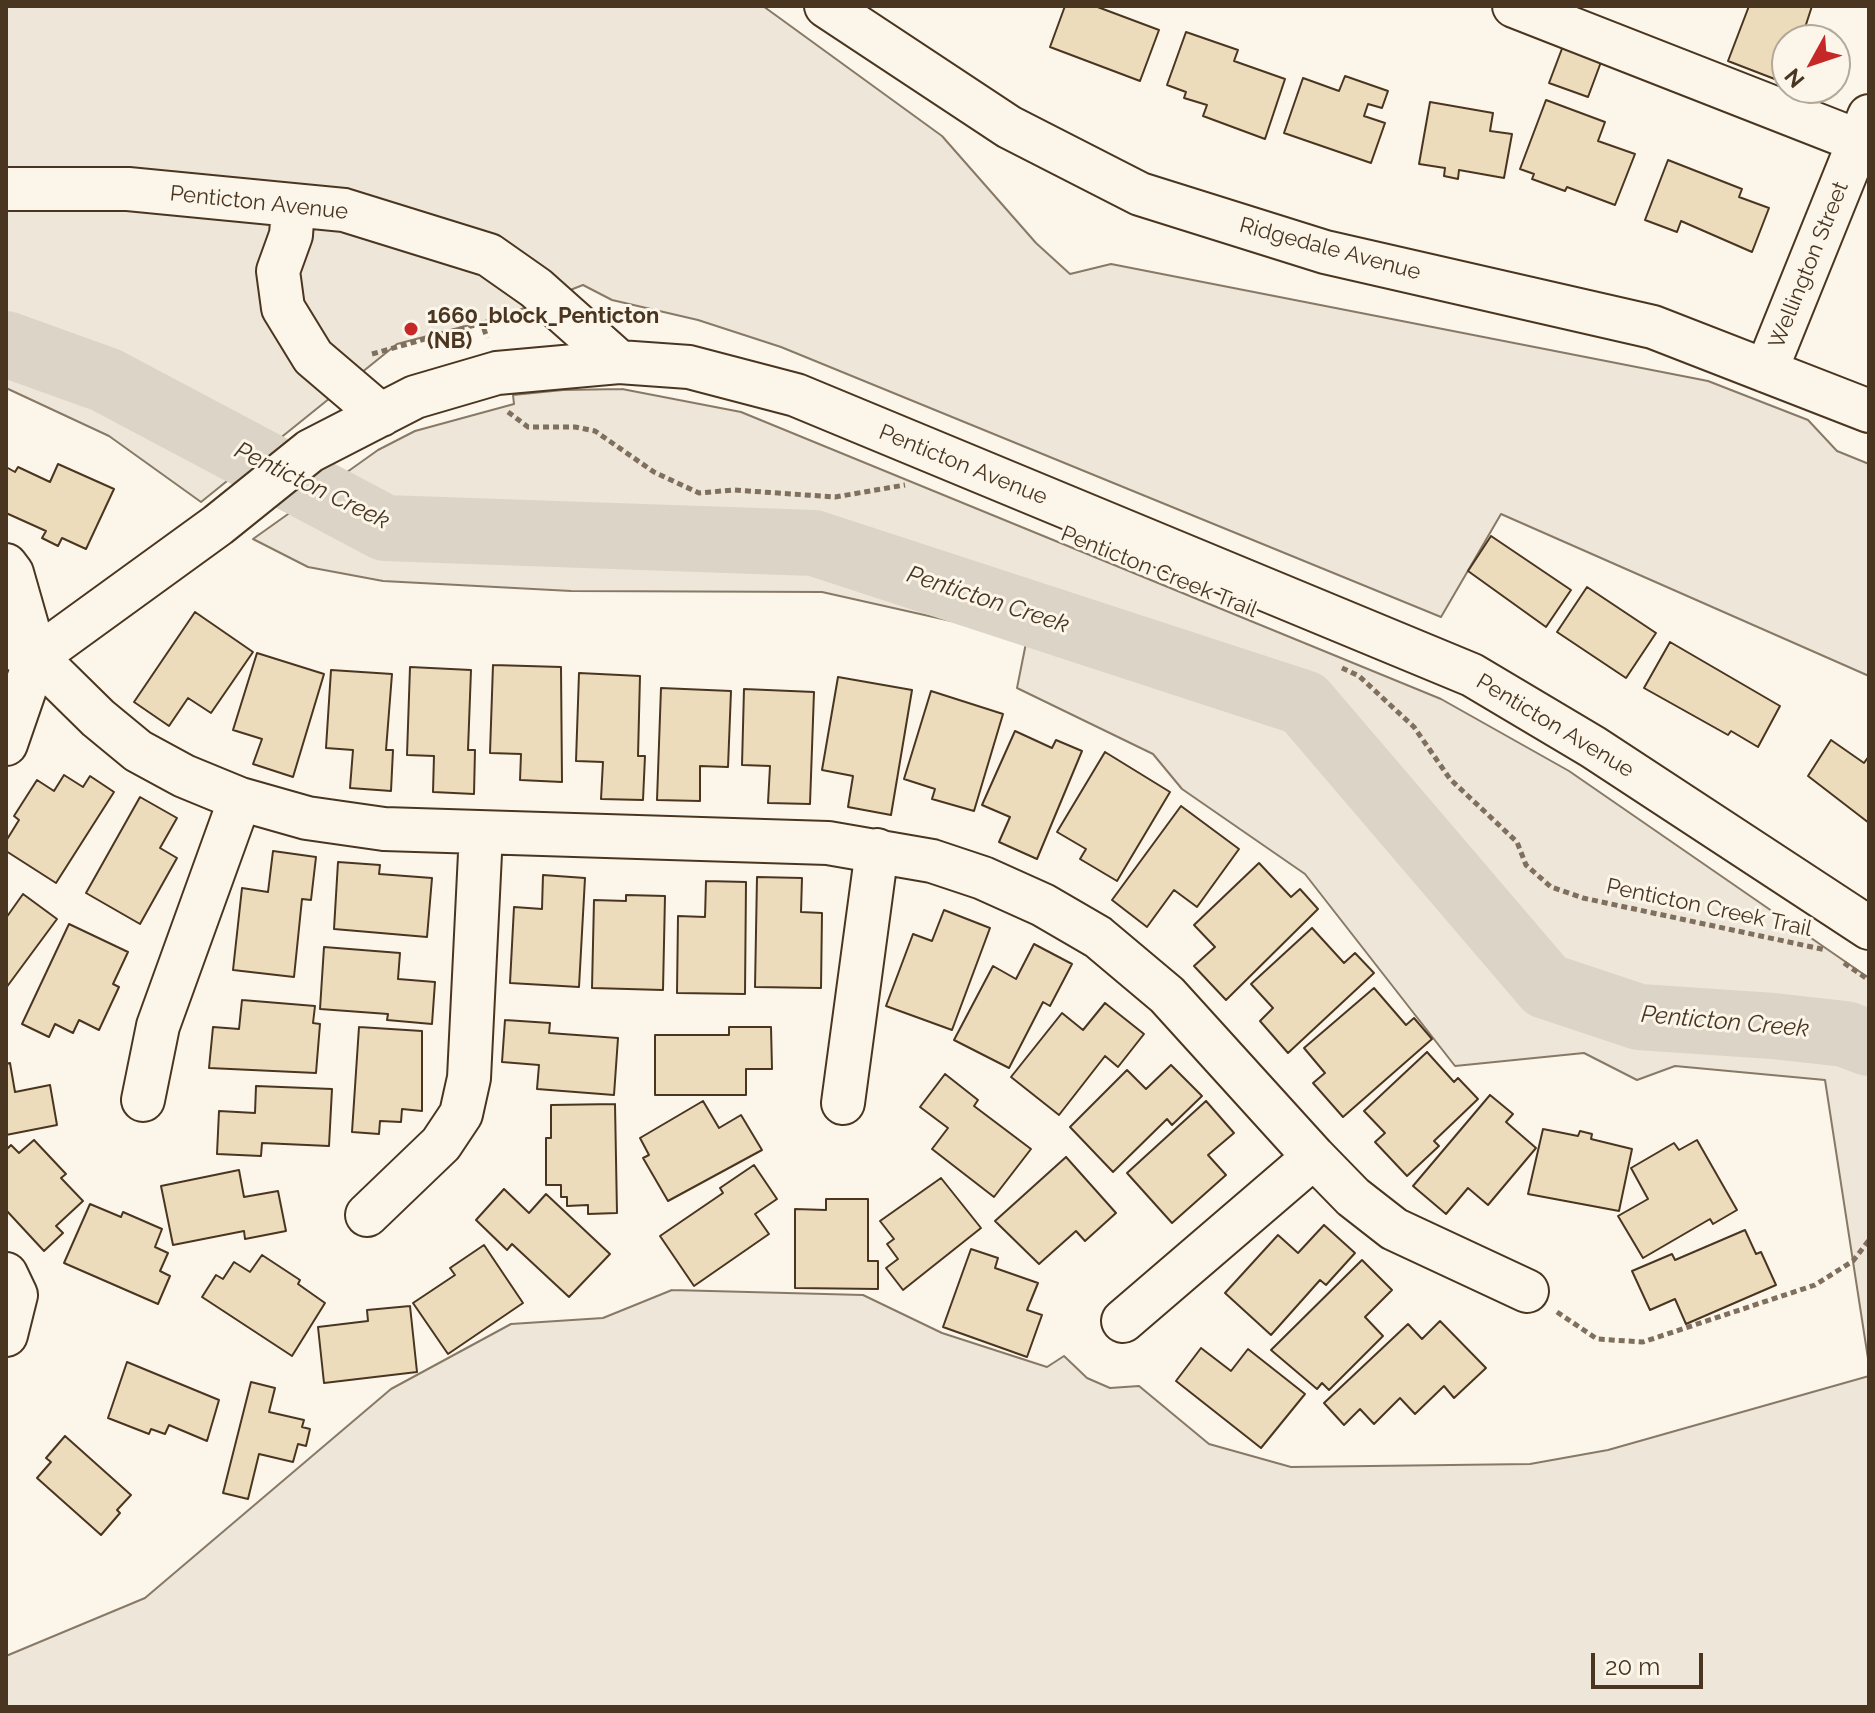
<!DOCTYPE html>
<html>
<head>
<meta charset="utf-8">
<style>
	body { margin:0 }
	#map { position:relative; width:1875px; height:1713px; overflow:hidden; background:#fbf6e9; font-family:Raleway,sans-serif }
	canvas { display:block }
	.frame { position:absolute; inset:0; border:8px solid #4a3520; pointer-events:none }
	.north { position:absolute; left:1771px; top:24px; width:80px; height:80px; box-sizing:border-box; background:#fbf6e9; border:2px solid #b4a999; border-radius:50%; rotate:230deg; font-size:22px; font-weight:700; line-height:32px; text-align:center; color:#4a3520 }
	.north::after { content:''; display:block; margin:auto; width:28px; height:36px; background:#c62828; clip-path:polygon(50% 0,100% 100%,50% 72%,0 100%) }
	.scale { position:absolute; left:1591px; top:1653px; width:112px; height:36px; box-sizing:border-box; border:4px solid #4a3520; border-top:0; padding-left:10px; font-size:24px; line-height:28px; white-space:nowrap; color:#4a3520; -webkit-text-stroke:6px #fbf6e9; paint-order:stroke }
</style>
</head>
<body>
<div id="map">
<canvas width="1875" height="1713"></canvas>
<div class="frame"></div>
<div class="north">N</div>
<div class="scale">20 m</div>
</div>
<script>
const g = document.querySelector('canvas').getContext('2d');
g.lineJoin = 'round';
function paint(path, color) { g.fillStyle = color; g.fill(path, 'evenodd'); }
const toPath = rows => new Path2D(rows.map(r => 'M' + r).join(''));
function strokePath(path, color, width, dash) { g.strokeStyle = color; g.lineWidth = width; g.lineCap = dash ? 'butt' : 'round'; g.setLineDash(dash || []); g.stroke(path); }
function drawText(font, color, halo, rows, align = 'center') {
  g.font = font + ' Raleway,sans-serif'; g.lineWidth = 6; g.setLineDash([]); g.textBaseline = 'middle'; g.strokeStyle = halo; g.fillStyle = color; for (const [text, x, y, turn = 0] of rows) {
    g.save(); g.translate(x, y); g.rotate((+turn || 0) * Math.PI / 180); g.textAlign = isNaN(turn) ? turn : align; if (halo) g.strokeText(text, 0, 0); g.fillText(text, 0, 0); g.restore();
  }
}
const green = toPath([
	[6,6,763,6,942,136,1036,243,1070,274,1111,264,1708,381,1808,420,1837,451,1869,464,1869,676,1501,514,1441,617,781,347,698,320,612,300,583,285,504,316,397,344,201,502,109,436,6,388,6,6],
	[622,389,741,412,1441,699,1569,771,1869,978,1869,1365,1825,1080,1675,1066,1637,1080,1584,1053,1455,1066,1305,874,1182,789,1153,754,1017,688,1027,638,822,592,571,591,383,581,308,567,253,539,378,450,415,431,514,404,513,395,563,390,622,389],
	[672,1290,863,1295,942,1333,1047,1367,1064,1356,1087,1378,1110,1388,1139,1386,1209,1444,1291,1467,1530,1464,1608,1450,1869,1376,1869,1707,6,1707,6,1656,145,1598,391,1389,511,1324,603,1318,672,1290]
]);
const river = toPath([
	[6,344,106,380,385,528,814,543,1304,703,1546,986,1639,1017,1773,1026,1845,1034,1869,1043]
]);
const building = toPath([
	[1065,6,1095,6,1159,30,1140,81,1050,47,1065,6],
	[1749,6,1812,6,1801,40,1787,40,1785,83,1728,61,1749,6],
	[1186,32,1238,50,1234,61,1285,79,1265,139,1203,116,1207,105,1184,98,1186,92,1167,85,1186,32],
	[1563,46,1601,62,1588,97,1549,83,1563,46],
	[1345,76,1388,91,1382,108,1368,104,1364,116,1385,123,1371,163,1284,133,1303,78,1339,91,1345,76],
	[1546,100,1605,122,1598,141,1635,154,1615,205,1567,187,1565,191,1532,179,1534,174,1520,169,1546,100],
	[1430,102,1493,113,1490,131,1512,134,1504,178,1459,170,1458,179,1444,176,1445,168,1419,164,1430,102],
	[1668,160,1742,189,1739,197,1769,208,1752,252,1681,221,1677,232,1645,220,1668,160],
	[58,464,114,489,86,549,62,538,58,546,42,538,46,531,6,513,6,467,15,472,18,467,50,482,58,464],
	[1491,536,1571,590,1546,627,1468,571,1491,536],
	[1587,587,1656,633,1626,678,1557,632,1587,587],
	[195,612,253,652,211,713,188,698,169,726,134,702,195,612],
	[1670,642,1780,706,1758,747,1731,731,1728,735,1644,688,1670,642],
	[257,653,324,674,293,777,253,764,262,739,233,730,257,653],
	[493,665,561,667,562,782,520,780,521,754,490,753,493,665],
	[410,667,471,670,468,750,475,750,474,794,433,792,434,756,407,755,410,667],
	[331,670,392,674,386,750,393,750,391,791,350,788,353,750,326,748,331,670],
	[579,673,640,676,638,756,645,756,643,800,601,799,603,762,576,761,579,673],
	[838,677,912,690,891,815,848,807,853,776,822,770,838,677],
	[661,688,731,691,728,767,700,766,700,801,657,800,661,688],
	[744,689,814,692,810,804,768,803,770,766,742,765,744,689],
	[931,691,1003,714,974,811,932,799,935,789,904,779,931,691],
	[1015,731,1052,748,1056,740,1082,751,1037,859,999,842,1010,817,982,805,1015,731],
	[1831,740,1864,763,1869,756,1869,823,1808,776,1831,740],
	[1105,752,1170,792,1117,881,1080,859,1086,849,1057,832,1105,752],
	[64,775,83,787,90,776,114,792,56,883,6,851,6,841,19,820,14,816,37,780,54,791,64,775],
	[140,797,177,818,160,848,177,858,140,924,86,893,140,797],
	[1181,806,1239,849,1197,907,1174,890,1147,927,1112,900,1181,806],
	[273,851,316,857,311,900,302,899,294,977,233,970,242,888,268,892,273,851],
	[338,862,380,865,379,874,432,878,427,937,334,929,338,862],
	[1259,863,1291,897,1300,889,1318,909,1226,1000,1194,966,1215,947,1194,925,1259,863],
	[543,875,585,878,579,987,510,983,514,907,542,909,543,875],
	[757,877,802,878,801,912,822,913,821,988,755,987,757,877],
	[706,881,746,882,745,994,677,993,678,916,705,917,706,881],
	[23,894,57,919,6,988,6,918,23,894],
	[626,895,665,896,663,990,592,988,594,900,626,901,626,895],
	[944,910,990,928,952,1030,886,1006,913,934,932,941,944,910],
	[69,924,128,952,113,984,119,987,99,1030,79,1020,73,1033,55,1024,49,1037,22,1024,69,924],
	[1312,928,1344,963,1355,953,1374,973,1288,1053,1260,1021,1273,1008,1251,984,1312,928],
	[1034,944,1072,964,1050,1006,1043,1002,1009,1068,954,1040,993,966,1016,979,1034,944],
	[324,947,400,953,398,979,435,982,432,1024,387,1020,388,1014,320,1009,324,947],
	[1374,988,1406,1025,1414,1018,1432,1039,1343,1117,1313,1083,1325,1073,1304,1048,1374,988],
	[242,1000,315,1006,313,1023,320,1024,316,1073,209,1068,213,1027,239,1029,242,1000],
	[1105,1003,1144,1034,1118,1067,1105,1056,1059,1115,1011,1077,1062,1013,1083,1030,1105,1003],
	[505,1020,550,1023,549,1033,618,1038,614,1095,537,1089,539,1065,502,1062,505,1020],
	[359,1027,422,1031,422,1111,402,1109,401,1122,380,1121,379,1134,352,1132,359,1027],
	[729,1027,771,1027,772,1069,746,1069,746,1095,655,1095,655,1035,729,1035,729,1027],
	[1427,1052,1454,1082,1458,1078,1478,1099,1434,1141,1439,1146,1407,1176,1375,1142,1385,1133,1364,1111,1427,1052],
	[10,1063,15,1092,50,1085,57,1125,6,1135,6,1064,10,1063],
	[1171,1065,1202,1096,1172,1125,1167,1119,1113,1172,1070,1127,1127,1070,1146,1089,1171,1065],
	[945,1074,978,1100,974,1106,1031,1149,994,1197,932,1149,948,1128,920,1107,945,1074],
	[256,1086,332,1089,329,1146,262,1143,261,1156,217,1154,219,1111,255,1113,256,1086],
	[1490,1095,1513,1114,1506,1122,1536,1148,1488,1205,1468,1188,1446,1214,1413,1186,1490,1095],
	[703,1101,719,1128,741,1115,762,1150,668,1201,643,1158,649,1155,640,1138,703,1101],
	[1206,1101,1234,1133,1208,1155,1226,1175,1172,1223,1127,1173,1206,1101],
	[615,1104,617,1213,588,1214,588,1205,567,1206,567,1197,561,1197,561,1185,546,1185,546,1138,551,1138,551,1105,615,1104],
	[1543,1129,1578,1136,1580,1131,1592,1134,1591,1139,1632,1149,1619,1211,1528,1194,1543,1129],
	[34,1140,66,1174,61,1178,83,1201,56,1226,63,1233,44,1251,6,1210,6,1150,11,1145,19,1153,34,1140],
	[1697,1140,1737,1210,1713,1224,1710,1219,1643,1258,1618,1216,1648,1199,1631,1168,1674,1143,1679,1150,1697,1140],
	[1066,1157,1116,1213,1085,1241,1076,1231,1039,1264,995,1221,1066,1157],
	[754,1165,777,1199,755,1214,769,1234,694,1286,660,1236,723,1193,720,1188,754,1165],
	[239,1170,244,1197,278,1191,286,1231,245,1239,244,1231,173,1245,161,1186,239,1170],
	[941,1178,981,1228,903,1290,886,1268,898,1259,887,1244,894,1239,880,1221,941,1178],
	[504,1189,529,1213,546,1194,610,1254,569,1297,512,1244,507,1250,476,1220,504,1189],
	[826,1199,868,1199,868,1261,878,1261,878,1289,795,1288,795,1209,826,1210,826,1199],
	[90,1204,121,1217,123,1212,162,1229,155,1247,168,1253,160,1271,170,1276,158,1304,64,1263,90,1204],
	[1324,1225,1355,1253,1326,1285,1320,1280,1271,1335,1225,1293,1278,1235,1298,1253,1324,1225],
	[1745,1230,1756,1254,1761,1252,1776,1285,1686,1324,1675,1299,1650,1310,1632,1271,1672,1254,1675,1260,1745,1230],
	[484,1245,523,1303,448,1354,413,1303,455,1275,450,1268,484,1245],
	[971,1249,998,1258,995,1268,1038,1283,1027,1310,1042,1315,1027,1357,943,1327,971,1249],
	[262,1255,300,1280,298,1284,325,1303,292,1356,202,1297,216,1275,223,1279,234,1262,250,1272,262,1255],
	[1362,1260,1392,1290,1365,1317,1383,1336,1329,1390,1322,1383,1317,1389,1271,1350,1362,1260],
	[410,1306,417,1372,324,1383,318,1327,368,1321,367,1310,410,1306],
	[1440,1321,1486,1368,1454,1398,1444,1386,1415,1414,1400,1398,1374,1424,1360,1409,1344,1425,1324,1403,1408,1324,1422,1339,1440,1321],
	[1201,1348,1231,1371,1248,1349,1305,1394,1261,1448,1176,1381,1201,1348],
	[127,1362,219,1400,207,1441,169,1425,165,1434,151,1429,149,1434,108,1418,127,1362],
	[251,1382,275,1388,269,1412,304,1420,302,1427,310,1429,306,1446,298,1444,293,1462,259,1454,248,1499,223,1493,251,1382],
	[65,1436,131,1495,117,1510,120,1513,101,1535,37,1478,51,1462,46,1458,65,1436]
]);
const path = toPath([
	[372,354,482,323,487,338],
	[508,412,528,427,575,427,595,431,654,472,699,493,734,490,835,497,905,485],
	[1342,668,1359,676,1414,727,1450,779,1517,842,1526,865,1551,887,1583,898,1826,950],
	[1844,963,1869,980],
	[1557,1312,1597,1339,1643,1342,1815,1285,1853,1261,1869,1240]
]);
const minor = toPath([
	[826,6,1009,127,1140,194,1325,252,1653,327,1869,411],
	[1514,6,1869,145],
	[6,189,128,189,344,210,489,255,536,288,619,362],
	[293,207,291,235,278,271,283,308,313,357,381,415],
	[1766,371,1869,116],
	[6,565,12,573,36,657],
	[6,646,36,657,218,525,310,451,415,397,497,373,619,362,689,367,796,395,1472,675,1593,747,1869,928],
	[6,744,36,657,98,718,138,751,184,776,240,799,307,818,384,829,828,843,932,861,983,878,1043,905,1098,937,1167,995,1314,1157,1353,1197,1394,1229,1527,1291],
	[143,1100,158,1026,240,799],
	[843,1103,877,850],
	[367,1215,441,1144,461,1114,469,1078,481,833],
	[6,1274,16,1295,6,1335],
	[1123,1321,1314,1157]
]);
const markers = [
	[411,329,8,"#c62828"]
];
const streetNames = [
	["Penticton Avenue",259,203,6],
	["Ridgedale Avenue",1330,249,15],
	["Wellington Street",1809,265,-68],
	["Penticton Avenue",963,465,22],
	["Penticton Creek Trail",1159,572,22],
	["Penticton Avenue",1555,726,31],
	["Penticton Creek Trail",1709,908,12]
];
const poiNames = [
	["1660_block_Penticton",427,316],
	["(NB)",427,341]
];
const waterNames = [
	["Penticton Creek",312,486,26],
	["Penticton Creek",988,600,18],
	["Penticton Creek",1725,1022,5]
];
paint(green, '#ede6d9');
strokePath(green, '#887966', 2);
strokePath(river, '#dcd4c6', 66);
paint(building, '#ecdcbc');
strokePath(building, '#4a3520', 2);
strokePath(minor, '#4a3520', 46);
strokePath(path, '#7f6f5c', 5, [6, 4]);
strokePath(minor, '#fbf6e9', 42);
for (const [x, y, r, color] of markers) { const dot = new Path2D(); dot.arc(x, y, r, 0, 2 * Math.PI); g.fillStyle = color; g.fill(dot); strokePath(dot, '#fbf6e9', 3); }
drawText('22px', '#4a3520', '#fbf6e9', streetNames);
drawText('bold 22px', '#4a3520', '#fbf6e9', poiNames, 'left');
drawText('italic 24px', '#4a3520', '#fbf6e9', waterNames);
</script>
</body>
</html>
